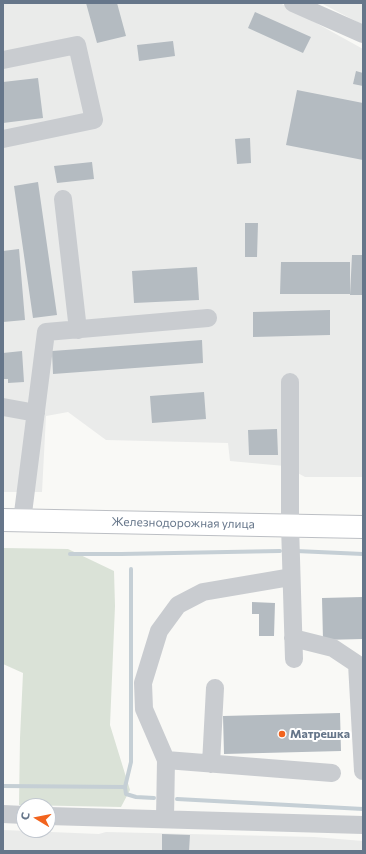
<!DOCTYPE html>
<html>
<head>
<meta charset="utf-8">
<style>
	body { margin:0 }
	#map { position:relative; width:366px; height:854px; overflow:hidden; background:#f9f9f6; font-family:Commissioner,sans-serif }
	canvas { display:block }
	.frame { position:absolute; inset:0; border:4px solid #66768a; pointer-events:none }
	.north { position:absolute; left:16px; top:798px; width:40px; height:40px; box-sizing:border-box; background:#fff; border:1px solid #c2c8d0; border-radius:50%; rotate:280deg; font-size:11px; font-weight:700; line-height:16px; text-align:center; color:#66768a }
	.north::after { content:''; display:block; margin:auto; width:14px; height:18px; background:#f2641e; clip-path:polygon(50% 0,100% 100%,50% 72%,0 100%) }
</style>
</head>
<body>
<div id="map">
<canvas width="366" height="854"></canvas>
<div class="frame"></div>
<div class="north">С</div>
</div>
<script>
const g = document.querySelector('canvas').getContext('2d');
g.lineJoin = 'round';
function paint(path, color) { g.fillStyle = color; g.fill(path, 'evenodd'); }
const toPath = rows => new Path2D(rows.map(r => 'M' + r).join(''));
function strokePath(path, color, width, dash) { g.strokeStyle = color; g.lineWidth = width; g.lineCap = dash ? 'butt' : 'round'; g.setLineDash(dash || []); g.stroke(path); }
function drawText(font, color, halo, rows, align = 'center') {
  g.font = font + ' Commissioner,sans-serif'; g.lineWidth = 4; g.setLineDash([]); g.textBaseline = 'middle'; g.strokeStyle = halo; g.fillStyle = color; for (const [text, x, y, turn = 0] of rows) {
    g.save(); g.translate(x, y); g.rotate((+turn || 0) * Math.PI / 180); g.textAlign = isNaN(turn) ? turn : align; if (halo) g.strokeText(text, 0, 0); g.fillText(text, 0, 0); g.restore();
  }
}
const built = toPath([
	[3,3,280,3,363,49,363,477,305,477,285,466,230,461,228,443,106,440,68,412,46,416,42,492,3,492],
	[321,3,363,3,363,25],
	[3,830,99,834,106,832,314,837,363,841,363,851,3,851]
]);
const green = toPath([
	[3,548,68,549,114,571,115,606,110,725,130,790,121,807,19,805,20,738,23,673,3,664]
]);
const stream = toPath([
	[296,551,363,554],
	[70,554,121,554,280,551],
	[131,569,131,762,125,787,126,794,136,797,154,798],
	[3,786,125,787],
	[177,799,363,809]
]);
const building = toPath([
	[86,3,117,3,126,36,97,43],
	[255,12,311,37,303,53,248,28],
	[173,41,175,56,139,61,137,45],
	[356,71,363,73,363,86,353,84],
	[38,78,43,118,3,123,3,82],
	[297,90,363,103,363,160,286,145],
	[250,138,251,163,237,164,235,139],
	[92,162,94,179,57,183,54,166],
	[38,182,57,315,33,318,14,186],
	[245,223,258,223,257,257,245,257],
	[19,249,25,320,3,322,3,251],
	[352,255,363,255,363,295,350,295],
	[281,262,350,262,350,294,280,294],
	[197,267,199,300,134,303,132,271],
	[330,310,330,335,253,337,253,312],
	[202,340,203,363,53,374,52,351],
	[22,351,24,382,8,383,8,379,3,379,3,353],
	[204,392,206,419,152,423,150,396],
	[277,429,278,455,249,455,248,430],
	[363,597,363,639,323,640,322,598],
	[252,602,275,603,274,636,259,636,259,614,252,614],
	[340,713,341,751,224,754,223,716],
	[162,834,190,835,189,851,162,851]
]);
const minor = toPath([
	[293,3,363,34],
	[3,60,77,45,94,120,3,139],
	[63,199,78,330],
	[290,382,290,525,294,659],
	[3,407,36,413],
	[22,521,46,332,208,318],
	[293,638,333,648,357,664,363,771],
	[166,760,144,709,143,683,159,631,178,605,203,592,291,577],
	[211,764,215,688],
	[3,814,24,815],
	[48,816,363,825],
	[165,819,166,760,332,773]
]);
const major = toPath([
	[3,520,363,527]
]);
const markers = [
	[282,734,4,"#f2641e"]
];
const streetNames = [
	["Железнодорожная улица",183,523,1]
];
const poiNames = [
	["Матрешка",290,734]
];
paint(built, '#eaebea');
paint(green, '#dae2d7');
strokePath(stream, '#c5cfd5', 4);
paint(building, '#b4bbc1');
strokePath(major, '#bcbfc4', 24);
strokePath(minor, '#c9ccd0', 18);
strokePath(major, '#fff', 22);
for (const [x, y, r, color] of markers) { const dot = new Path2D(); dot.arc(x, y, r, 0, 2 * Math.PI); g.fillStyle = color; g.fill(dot); strokePath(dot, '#fff', 1.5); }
drawText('12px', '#66768a', '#fff', streetNames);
drawText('bold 12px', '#66768a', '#fff', poiNames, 'left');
</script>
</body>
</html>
